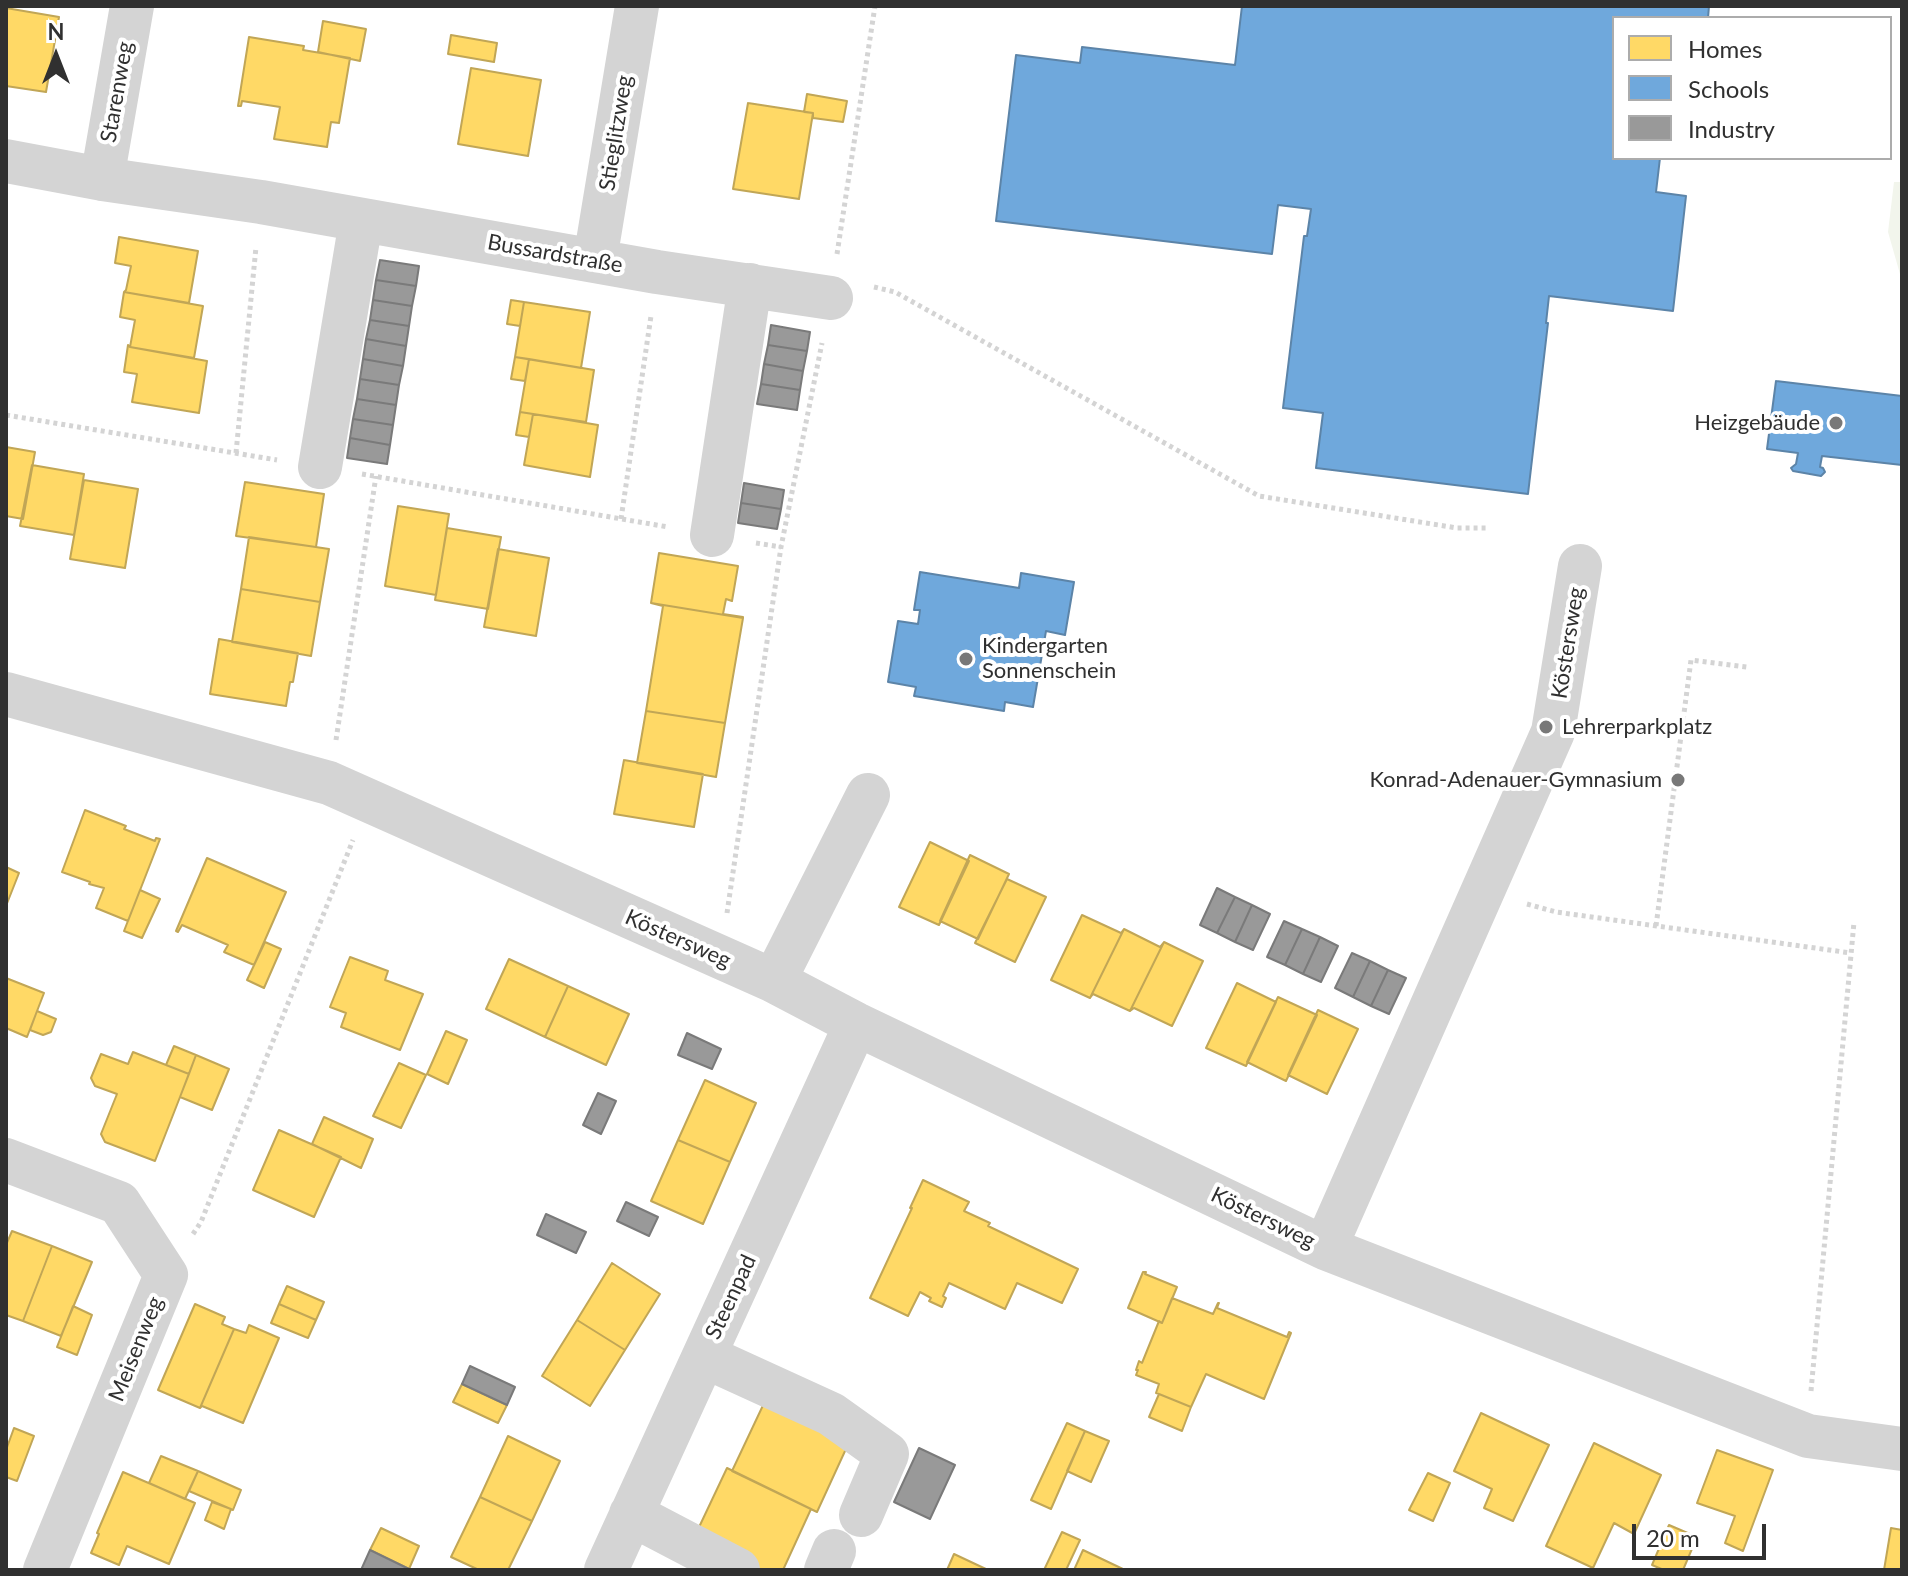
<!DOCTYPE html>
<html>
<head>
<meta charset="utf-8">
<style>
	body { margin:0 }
	#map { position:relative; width:1908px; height:1576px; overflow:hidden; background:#fff; font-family:Lato,sans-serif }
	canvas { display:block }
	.frame { position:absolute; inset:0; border:8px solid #303030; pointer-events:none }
	.legend { position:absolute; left:1612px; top:16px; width:280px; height:144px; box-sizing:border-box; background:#fff; border:2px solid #acacac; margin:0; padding:10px 14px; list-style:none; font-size:24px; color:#303030 }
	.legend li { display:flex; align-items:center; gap:16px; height:40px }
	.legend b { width:40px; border:2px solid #acacac }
	.north { position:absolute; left:16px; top:16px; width:80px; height:80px; -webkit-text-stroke:6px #fff; paint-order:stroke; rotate:0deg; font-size:22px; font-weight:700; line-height:32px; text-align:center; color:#303030 }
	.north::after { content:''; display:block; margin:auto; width:28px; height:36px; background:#303030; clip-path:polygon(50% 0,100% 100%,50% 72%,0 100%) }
	.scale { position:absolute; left:1632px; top:1524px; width:134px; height:36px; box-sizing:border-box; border:4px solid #303030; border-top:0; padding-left:10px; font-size:24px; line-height:28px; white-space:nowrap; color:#303030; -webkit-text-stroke:6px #fff; paint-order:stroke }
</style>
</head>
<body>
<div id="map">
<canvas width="1908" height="1576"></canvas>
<div class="frame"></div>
<ul class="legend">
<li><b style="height:22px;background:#ffd966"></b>Homes</li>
<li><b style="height:22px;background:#6fa8dc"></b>Schools</li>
<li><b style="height:22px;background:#999"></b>Industry</li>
</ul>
<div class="north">N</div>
<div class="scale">20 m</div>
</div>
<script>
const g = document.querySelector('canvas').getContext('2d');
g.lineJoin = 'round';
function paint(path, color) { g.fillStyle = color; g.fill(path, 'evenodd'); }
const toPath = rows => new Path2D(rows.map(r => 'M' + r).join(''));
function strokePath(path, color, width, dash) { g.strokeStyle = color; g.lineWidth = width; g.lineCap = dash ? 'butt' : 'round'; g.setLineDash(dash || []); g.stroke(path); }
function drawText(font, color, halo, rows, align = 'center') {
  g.font = font + ' Lato,sans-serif'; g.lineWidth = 8; g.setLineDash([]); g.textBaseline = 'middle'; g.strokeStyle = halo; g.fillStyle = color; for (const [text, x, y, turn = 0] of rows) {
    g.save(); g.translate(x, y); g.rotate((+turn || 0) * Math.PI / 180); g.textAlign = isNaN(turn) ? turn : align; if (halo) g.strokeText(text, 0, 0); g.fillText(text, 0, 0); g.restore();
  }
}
const green = toPath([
	[1894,182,1902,182,1902,281,1888,232]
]);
const homes = toPath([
	[6,8,59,17,46,92,6,86,6,8],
	[323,21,366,29,360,61,318,52,323,21],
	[451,35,497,43,494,62,448,54,451,35],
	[249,37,304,46,303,50,350,58,339,123,331,122,327,147,274,139,280,107,242,101,241,106,238,106,249,37],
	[471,68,541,80,528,156,458,144,471,68],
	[807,94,847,101,843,122,813,118,813,113,804,112,807,94],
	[748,103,813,113,799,199,733,189,748,103],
	[119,237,198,251,189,303,124,292,126,290,131,266,115,263,119,237],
	[124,292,203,306,194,358,130,347,135,320,120,317,124,292],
	[511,300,524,302,520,326,507,324,511,300],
	[524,302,590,312,581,368,515,357,524,302],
	[128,345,130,347,207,361,199,413,132,402,137,374,124,372,128,345],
	[515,357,529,359,525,381,511,379,515,357],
	[529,359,594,370,586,422,520,412,529,359],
	[520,412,533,414,529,437,516,435,520,412],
	[533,414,598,425,590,477,524,465,533,414],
	[6,447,35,452,23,519,6,516,6,447],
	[32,465,84,474,74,535,20,526,32,465],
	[84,480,138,489,125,568,70,559,84,480],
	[245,482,324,494,316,547,236,536,245,482],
	[398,506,449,514,436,595,385,586,398,506],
	[447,528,501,537,488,609,435,600,447,528],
	[249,537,329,549,320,602,241,589,249,537],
	[498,549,549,558,536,636,484,627,498,549],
	[659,553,738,566,732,601,726,599,723,614,743,617,743,618,651,603,659,553],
	[241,589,320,602,311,656,232,642,241,589],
	[651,603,743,618,725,723,646,711,663,606,651,603],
	[219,639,298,653,293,682,290,682,286,706,210,694,219,639],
	[646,711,725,723,716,777,637,763,646,711],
	[624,760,703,774,694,827,614,814,624,760],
	[85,810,126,826,124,829,155,841,156,838,160,839,128,921,96,908,104,888,89,884,90,882,62,872,85,810],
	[930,842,969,861,939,925,899,907,930,842],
	[970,855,1009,874,978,939,940,921,970,855],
	[207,858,286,892,254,965,224,952,228,945,182,925,178,932,176,931,207,858],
	[6,867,19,873,6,906,6,867],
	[1007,879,1046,897,1015,962,975,943,1007,879],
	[140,890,160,899,142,938,124,931,140,890],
	[1082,915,1121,933,1124,929,1090,998,1051,980,1082,915],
	[1124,929,1160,947,1164,942,1130,1011,1093,994,1090,998,1124,929],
	[265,942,281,949,264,988,247,980,265,942],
	[1164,942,1203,961,1172,1026,1134,1008,1130,1011,1164,942],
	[350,957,388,971,385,980,423,994,400,1050,341,1027,346,1013,330,1007,350,957],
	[509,959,568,986,545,1037,486,1009,509,959],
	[6,978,44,993,27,1037,6,1028,6,978],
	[1237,983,1276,1002,1246,1066,1206,1048,1237,983],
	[568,986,629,1014,606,1065,545,1037,568,986],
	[1278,997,1317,1015,1286,1081,1247,1062,1278,997],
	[1318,1010,1358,1029,1327,1094,1288,1075,1318,1010],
	[37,1011,56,1019,51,1032,43,1035,30,1030,37,1011],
	[446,1031,467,1040,448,1084,427,1074,446,1031],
	[174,1046,196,1055,189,1074,166,1065,174,1046],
	[133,1052,189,1074,155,1161,105,1142,101,1134,117,1094,95,1086,91,1078,101,1054,128,1064,133,1052],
	[196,1055,229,1069,212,1110,180,1097,196,1055],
	[399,1063,426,1075,401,1128,373,1116,399,1063],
	[705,1080,756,1103,730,1162,678,1140,705,1080],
	[324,1117,373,1139,361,1168,312,1144,324,1117],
	[279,1130,341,1157,314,1217,253,1190,279,1130],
	[678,1140,730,1162,703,1224,651,1201,678,1140],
	[923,1180,969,1202,964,1211,990,1223,988,1226,1078,1269,1062,1303,1017,1283,1005,1309,949,1283,943,1296,946,1298,942,1307,929,1301,931,1298,920,1292,908,1316,870,1298,912,1208,910,1208,923,1180],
	[12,1231,52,1246,23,1321,6,1315,6,1245,12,1231],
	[52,1246,92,1262,61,1336,23,1321,52,1246],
	[612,1263,660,1294,625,1350,577,1320,612,1263],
	[1143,1272,1146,1272,1145,1274,1177,1287,1162,1323,1128,1308,1143,1272],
	[287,1286,324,1302,316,1320,279,1304,287,1286],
	[1172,1298,1213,1314,1218,1303,1219,1303,1217,1308,1287,1337,1289,1332,1291,1333,1264,1399,1206,1374,1191,1407,1159,1394,1156,1393,1159,1384,1136,1375,1138,1370,1136,1370,1139,1361,1142,1363,1159,1321,1162,1323,1172,1298],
	[195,1304,225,1317,222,1324,234,1329,200,1408,158,1390,195,1304],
	[279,1304,316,1320,308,1338,271,1323,279,1304],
	[73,1306,92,1315,77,1355,57,1347,73,1306],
	[577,1320,625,1350,590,1406,542,1376,577,1320],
	[249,1325,279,1338,243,1423,202,1406,200,1408,234,1329,246,1333,249,1325],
	[462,1384,507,1405,498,1423,453,1402,462,1384],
	[1159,1394,1191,1407,1182,1431,1149,1417,1159,1394],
	[766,1399,851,1438,817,1512,732,1471,766,1399],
	[1481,1413,1549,1445,1513,1521,1484,1508,1492,1489,1454,1471,1481,1413],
	[1067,1423,1085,1431,1051,1509,1031,1500,1067,1423],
	[14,1428,34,1436,17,1481,6,1477,6,1450,14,1428],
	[1085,1431,1109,1441,1091,1482,1067,1471,1085,1431],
	[508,1436,560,1461,532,1521,480,1497,508,1436],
	[1594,1443,1661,1475,1634,1534,1614,1523,1593,1568,1546,1546,1594,1443],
	[1717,1450,1773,1470,1743,1551,1725,1543,1735,1516,1697,1503,1717,1450],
	[161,1456,198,1471,185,1499,149,1483,161,1456],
	[727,1468,811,1509,783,1570,753,1570,692,1542,727,1468],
	[198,1471,241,1490,233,1510,189,1491,198,1471],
	[123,1472,195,1503,169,1564,127,1546,119,1565,91,1553,99,1534,97,1533,123,1472],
	[1428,1473,1450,1483,1433,1521,1409,1510,1428,1473],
	[480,1497,532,1521,508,1570,479,1570,451,1557,480,1497],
	[212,1502,231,1509,224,1529,205,1520,212,1502],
	[1669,1525,1697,1537,1683,1570,1664,1570,1652,1565,1669,1525],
	[381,1528,419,1546,409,1569,370,1550,381,1528],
	[1891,1528,1902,1530,1902,1570,1884,1570,1891,1528],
	[1062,1532,1080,1540,1066,1570,1044,1570,1062,1532],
	[1083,1550,1125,1570,1074,1570,1083,1550],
	[954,1554,988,1570,947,1570,954,1554]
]);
const schools = toPath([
	[1242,6,1709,6,1708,18,1614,18,1614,158,1660,158,1656,192,1686,196,1673,311,1549,296,1546,323,1548,323,1528,494,1316,468,1323,413,1283,408,1304,236,1307,236,1311,209,1278,205,1272,254,996,221,1016,55,1080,63,1082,47,1235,65,1242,6],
	[1776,381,1902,396,1902,465,1822,456,1820,467,1823,468,1825,472,1821,476,1793,471,1791,468,1796,464,1798,453,1767,449,1776,381],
	[920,572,1019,588,1021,573,1074,582,1065,635,1046,631,1033,707,1005,702,1004,711,914,696,916,687,888,682,898,621,918,624,920,610,914,610,920,572]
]);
const industry = toPath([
	[380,260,419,266,416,286,376,280,380,260],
	[376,280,416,286,412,306,373,300,376,280],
	[373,300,412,306,409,326,370,320,373,300],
	[370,320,409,326,406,346,366,339,370,320],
	[771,325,810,332,807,351,768,345,771,325],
	[366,339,406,346,403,366,363,359,366,339],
	[768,345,807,351,803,371,764,364,768,345],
	[363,359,403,366,399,385,360,379,363,359],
	[764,364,803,371,800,390,761,384,764,364],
	[360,379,399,385,396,405,357,399,360,379],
	[761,384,800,390,797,410,757,404,761,384],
	[357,399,396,405,393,425,353,419,357,399],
	[353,419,393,425,390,445,350,438,353,419],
	[350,438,390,445,387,464,347,458,350,438],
	[744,483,784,490,781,509,741,503,744,483],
	[741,503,781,509,777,529,738,523,741,503],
	[1217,888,1235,897,1217,933,1200,925,1217,888],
	[1235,897,1252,905,1235,942,1217,933,1235,897],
	[1252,905,1270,914,1253,950,1235,942,1252,905],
	[1284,921,1302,929,1285,965,1267,957,1284,921],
	[1302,929,1320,937,1303,974,1285,965,1302,929],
	[1320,937,1338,946,1321,982,1303,974,1320,937],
	[1352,953,1370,961,1353,997,1335,988,1352,953],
	[1370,961,1388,970,1371,1006,1353,997,1370,961],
	[1388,970,1406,978,1389,1014,1371,1006,1388,970],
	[687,1033,721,1049,712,1069,678,1055,687,1033],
	[598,1093,616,1101,601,1134,583,1125,598,1093],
	[626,1202,658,1217,649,1236,617,1221,626,1202],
	[546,1214,586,1232,576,1253,537,1235,546,1214],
	[470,1366,515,1387,507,1405,462,1384,470,1366],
	[919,1448,955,1465,930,1519,894,1502,919,1448],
	[370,1550,409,1569,408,1570,361,1570,370,1550]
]);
const path = toPath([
	[837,254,875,6],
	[874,287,895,292,1259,496,1457,528,1486,528],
	[6,415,277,460],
	[236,453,256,247],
	[362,474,668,527],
	[621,519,651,316],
	[756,543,781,547],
	[336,740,376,476],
	[1527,904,1556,912,1851,953],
	[727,913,781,547,822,343],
	[1656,926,1691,660,1747,667],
	[193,1234,201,1222,353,840],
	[1811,1391,1854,922]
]);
const minor = toPath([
	[6,161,102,179,261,202,657,272,831,298],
	[102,179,132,6],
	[595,260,637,6],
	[320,467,361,221],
	[712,535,750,285],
	[6,694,329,783,774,981,856,1024,1325,1248,1808,1436,1902,1449],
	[774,981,868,795],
	[6,1160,119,1203,166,1275,45,1570],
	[1325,1248,1553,732,1580,566],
	[704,1356,831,1414,887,1454,861,1515],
	[631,1514,738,1570],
	[606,1570,856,1024],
	[826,1570,834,1551]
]);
const markers = [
	[1836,423,8,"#787878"],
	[966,659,8,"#787878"],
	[1546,727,8,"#787878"],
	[1678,780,8,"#787878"]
];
const streetNames = [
	["Starenweg",117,92,-80],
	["Stieglitzweg",616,133,-81],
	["Bussardstraße",555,254,10],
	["Köstersweg",1568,643,-81],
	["Köstersweg",678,939,24],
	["Köstersweg",1263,1218,26],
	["Steenpad",731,1297,-65],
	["Meisenweg",136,1349,-68]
];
const poiNames = [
	["Heizgebäude",1820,423],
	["Kindergarten",982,646,"left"],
	["Sonnenschein",982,671,"left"],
	["Lehrerparkplatz",1562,727,"left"],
	["Konrad-Adenauer-Gymnasium",1662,780]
];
paint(green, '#f2f5ec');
paint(homes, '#ffd966');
strokePath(homes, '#c1a656', 2);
paint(schools, '#6fa8dc');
strokePath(schools, '#5c84a8', 2);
paint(industry, '#999');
strokePath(industry, '#7a7a7a', 2);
strokePath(path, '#d4d4d4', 5, [4, 4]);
strokePath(minor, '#d4d4d4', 44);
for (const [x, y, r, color] of markers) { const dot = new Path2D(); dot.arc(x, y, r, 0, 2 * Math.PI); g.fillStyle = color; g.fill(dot); strokePath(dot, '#fff', 3); }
drawText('22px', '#303030', '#fff', streetNames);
drawText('22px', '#303030', '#fff', poiNames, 'right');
</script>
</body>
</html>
